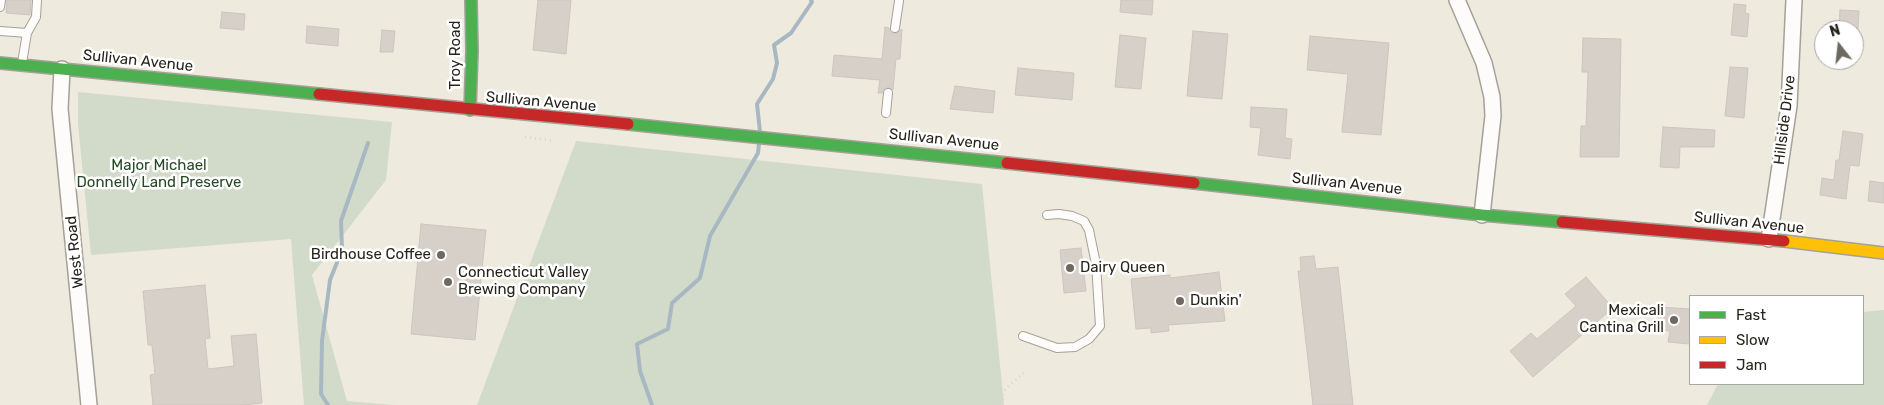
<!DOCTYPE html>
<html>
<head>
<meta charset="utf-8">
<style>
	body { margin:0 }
	#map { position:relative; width:1884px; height:405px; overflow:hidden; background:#efeade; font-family:Rubik,sans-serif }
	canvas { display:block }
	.legend { position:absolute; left:1689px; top:295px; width:175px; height:90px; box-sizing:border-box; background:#fff; border:1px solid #a9a7a4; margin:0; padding:6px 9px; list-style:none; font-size:15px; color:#27241c }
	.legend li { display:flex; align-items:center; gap:10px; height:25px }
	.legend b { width:25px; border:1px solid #a9a7a4 }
	.north { position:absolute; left:1814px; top:20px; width:50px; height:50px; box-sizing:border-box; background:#fff; border:1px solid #a9a7a4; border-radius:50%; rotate:344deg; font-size:14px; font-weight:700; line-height:20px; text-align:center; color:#27241c }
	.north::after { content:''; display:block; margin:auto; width:18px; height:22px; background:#6d6960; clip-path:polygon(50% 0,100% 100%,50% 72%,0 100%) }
</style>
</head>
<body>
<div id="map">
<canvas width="1884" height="405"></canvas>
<ul class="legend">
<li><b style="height:6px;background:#4caf50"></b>Fast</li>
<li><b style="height:6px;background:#ffc107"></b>Slow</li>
<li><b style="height:6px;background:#c62828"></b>Jam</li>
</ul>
<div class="north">N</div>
</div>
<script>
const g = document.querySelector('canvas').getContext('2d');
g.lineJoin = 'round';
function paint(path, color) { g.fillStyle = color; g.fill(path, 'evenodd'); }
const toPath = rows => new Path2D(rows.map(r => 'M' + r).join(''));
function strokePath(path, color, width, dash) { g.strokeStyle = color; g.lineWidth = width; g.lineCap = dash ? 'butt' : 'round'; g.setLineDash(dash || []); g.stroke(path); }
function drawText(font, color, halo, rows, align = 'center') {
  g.font = font + ' Rubik,sans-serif'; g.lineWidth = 5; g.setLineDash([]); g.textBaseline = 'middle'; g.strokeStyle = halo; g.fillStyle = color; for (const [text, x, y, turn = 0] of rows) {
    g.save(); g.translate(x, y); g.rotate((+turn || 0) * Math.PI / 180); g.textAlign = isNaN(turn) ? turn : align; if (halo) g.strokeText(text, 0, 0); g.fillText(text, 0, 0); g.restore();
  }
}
const green = toPath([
	[78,92,392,122,386,180,312,275,347,401,394,405,304,405,291,239,91,255,78,124],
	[576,141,982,184,1004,405,477,405],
	[1884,310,1884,405,1707,405,1718,384,1863,384,1863,312]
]);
const stream = toPath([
	[760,132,757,104,773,79,777,63,774,45,791,33,812,2,811,0],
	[328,405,321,394,322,341,330,280,342,250,341,221,368,143],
	[652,405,640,371,637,344,668,329,672,303,700,278,710,236,758,153,759,144]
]);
const building = toPath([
	[7,0,31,0,30,15,6,13,7,0],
	[538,0,571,0,566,54,533,50,538,0],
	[1121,0,1153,0,1152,15,1120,12,1121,0],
	[1734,4,1746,5,1745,13,1749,14,1747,37,1731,35,1734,4],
	[1840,10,1859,11,1858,30,1839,30,1840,10],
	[222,12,245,14,244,30,220,28,222,12],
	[307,26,339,29,338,46,306,43,307,26],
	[885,27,889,28,891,32,895,34,902,29,900,59,896,59,893,90,888,87,884,89,882,93,878,93,880,80,832,76,834,55,882,59,885,27],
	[382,30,395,31,393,52,380,52,382,30],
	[1193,31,1228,34,1222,99,1187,96,1193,31],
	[1120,35,1146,38,1141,89,1115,87,1120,35],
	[1310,36,1389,43,1381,135,1342,132,1348,74,1307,70,1310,36],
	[1583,38,1621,39,1619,157,1580,157,1581,126,1586,126,1588,72,1582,72,1583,38],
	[1730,67,1748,68,1744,118,1725,116,1730,67],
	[1018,68,1074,73,1072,100,1015,95,1018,68],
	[955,86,995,91,993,113,950,109,955,86],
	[1251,107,1287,109,1285,138,1292,139,1290,159,1258,155,1261,128,1250,127,1251,107],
	[1663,127,1715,130,1714,147,1680,147,1679,168,1660,167,1663,127],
	[1843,131,1863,134,1859,166,1850,165,1846,199,1820,195,1822,178,1834,180,1836,160,1839,160,1843,131],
	[1870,181,1884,183,1884,203,1868,201,1870,181],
	[421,224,486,230,475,340,411,334,421,224],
	[1081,248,1086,291,1064,293,1060,250,1081,248],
	[1314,256,1316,269,1338,267,1353,405,1313,405,1298,271,1301,271,1300,257,1314,256],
	[1219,272,1225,321,1168,325,1169,331,1151,333,1151,328,1136,329,1131,279,1170,275,1170,278,1219,272],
	[1586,277,1613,308,1533,377,1510,351,1531,333,1537,339,1576,306,1565,294,1586,277],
	[205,285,210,338,205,339,208,369,234,366,231,336,256,334,262,403,243,405,153,405,150,375,155,374,152,345,148,345,143,291,205,285],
	[1659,307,1690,309,1690,344,1668,342,1670,331,1657,330,1659,307]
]);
const path = toPath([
	[525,137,555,141],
	[941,405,957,306,965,285,963,262],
	[1002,405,1003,394,1007,387,1025,372]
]);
const lane = toPath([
	[0,7,1,0],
	[895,28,899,1],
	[0,31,27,33,22,63],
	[27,33,36,17,37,0],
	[886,113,888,93],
	[1023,336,1057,348,1075,347,1089,339,1100,326,1096,264,1089,230,1084,221,1072,216,1059,214,1047,215]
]);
const street = toPath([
	[1457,0,1484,63,1492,97,1493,116,1482,215],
	[62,69,60,109,89,405],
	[1769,239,1789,106,1794,0]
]);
const fast = toPath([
	[0,63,319,94],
	[470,110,472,51,471,0],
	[628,124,1007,163],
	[1194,183,1482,215,1562,222]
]);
const slow = toPath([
	[1784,241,1884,253]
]);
const jam = toPath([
	[319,94,628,124],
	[1007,163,1194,183],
	[1562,222,1784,241]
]);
const markers = [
	[441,255,5,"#6d6960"],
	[1070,268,5,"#6d6960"],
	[448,282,5,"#6d6960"],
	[1180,301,5,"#6d6960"],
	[1674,320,5,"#6d6960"]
];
const streetNames = [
	["Troy Road",456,55,-90],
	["Sullivan Avenue",138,61,6],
	["Sullivan Avenue",541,102,5],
	["Hillside Drive",1785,120,-83],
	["Sullivan Avenue",944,140,6],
	["Sullivan Avenue",1347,184,6],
	["Sullivan Avenue",1749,223,6],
	["West Road",75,252,-96]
];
const parkNames = [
	["Major Michael",159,166],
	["Donnelly Land Preserve",159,183]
];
const poiNames = [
	["Birdhouse Coffee",431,255,"right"],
	["Dairy Queen",1080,268],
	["Connecticut Valley",458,273],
	["Brewing Company",458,290],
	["Dunkin'",1190,301],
	["Mexicali",1664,311,"right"],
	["Cantina Grill",1664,328,"right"]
];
paint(green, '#d2dbca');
strokePath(stream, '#a8b8c3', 4);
paint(building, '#d7d0c9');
strokePath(building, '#ccc5bf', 1);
strokePath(lane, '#a5a198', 10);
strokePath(street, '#a5a198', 18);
strokePath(fast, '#a5a198', 14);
strokePath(slow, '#a5a198', 14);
strokePath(jam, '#a5a198', 14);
strokePath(path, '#d6d6d2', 2.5, [1, 4]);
strokePath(lane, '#fdfcfa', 8);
strokePath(street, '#fdfcfa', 15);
strokePath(fast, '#4caf50', 11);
strokePath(slow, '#ffc107', 11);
strokePath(jam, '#c62828', 11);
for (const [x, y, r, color] of markers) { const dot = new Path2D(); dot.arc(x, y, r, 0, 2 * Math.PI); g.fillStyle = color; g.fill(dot); strokePath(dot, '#fff', 2); }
drawText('15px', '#27241c', '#fff', streetNames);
drawText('15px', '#264825', '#fff', parkNames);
drawText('15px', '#27241c', '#fff', poiNames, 'left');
</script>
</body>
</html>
